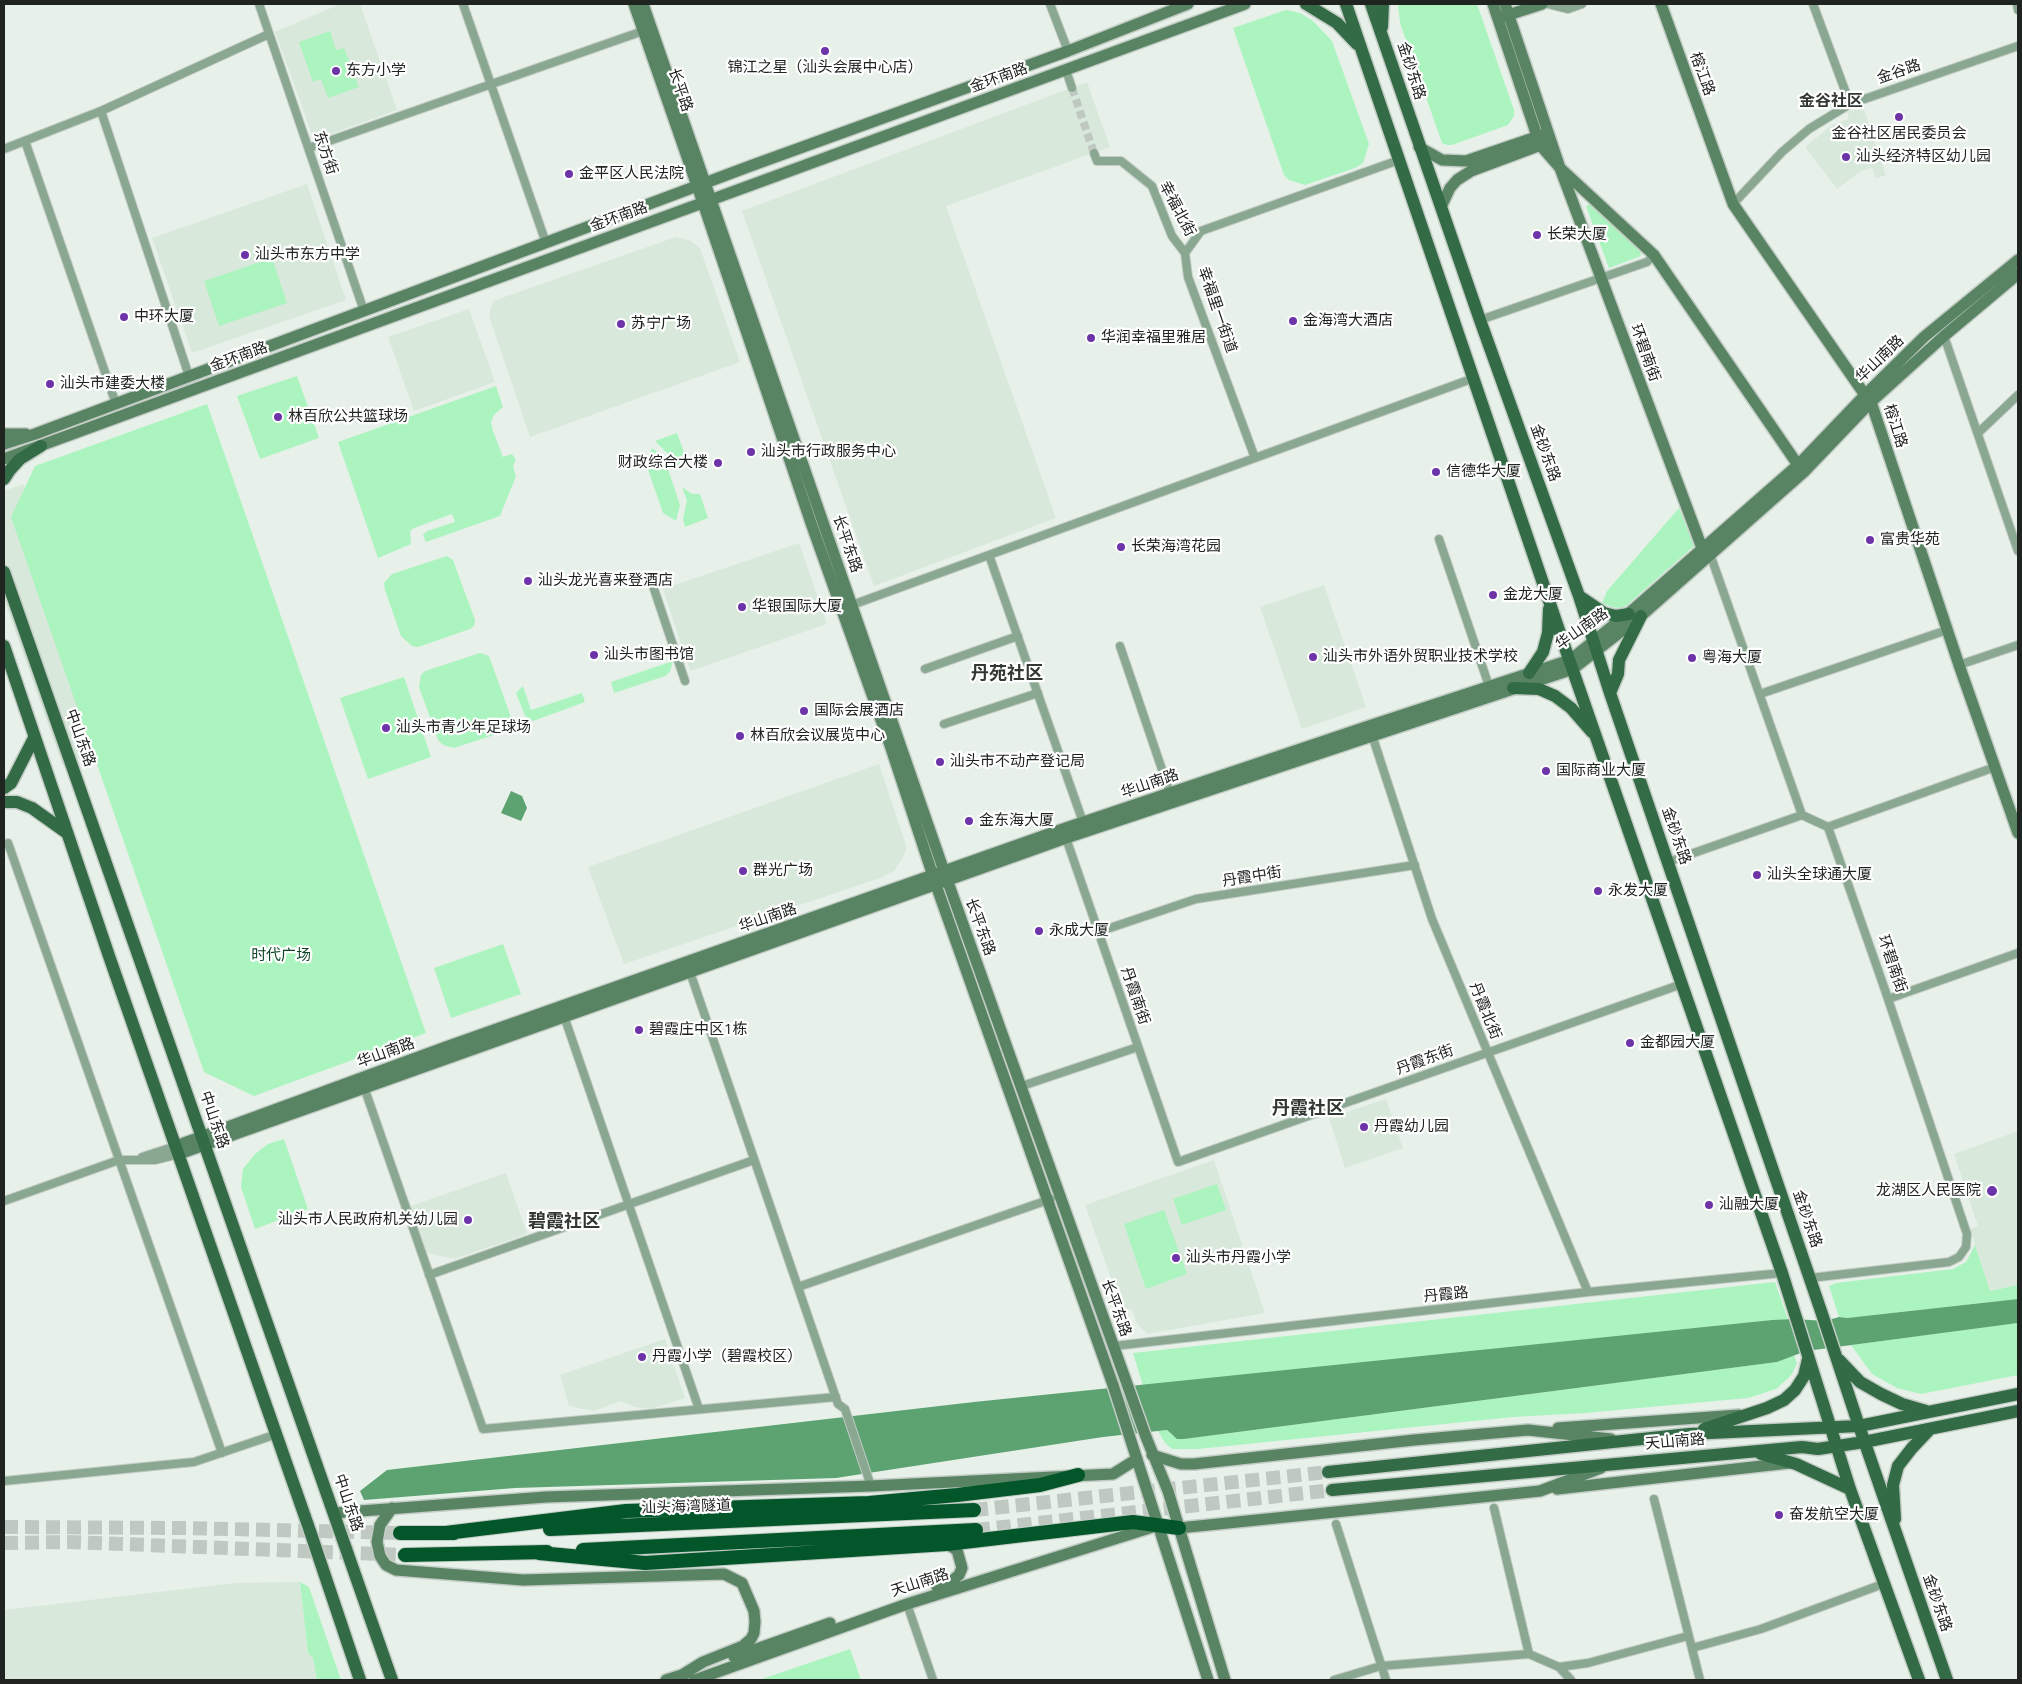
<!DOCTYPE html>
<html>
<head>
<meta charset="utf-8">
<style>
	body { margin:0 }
	#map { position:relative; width:2022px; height:1684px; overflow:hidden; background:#e7f1e9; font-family:"Open Sans",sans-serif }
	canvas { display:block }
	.frame { position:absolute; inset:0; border:5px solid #202421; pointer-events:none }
</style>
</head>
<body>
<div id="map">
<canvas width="2022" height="1684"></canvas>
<div class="frame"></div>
</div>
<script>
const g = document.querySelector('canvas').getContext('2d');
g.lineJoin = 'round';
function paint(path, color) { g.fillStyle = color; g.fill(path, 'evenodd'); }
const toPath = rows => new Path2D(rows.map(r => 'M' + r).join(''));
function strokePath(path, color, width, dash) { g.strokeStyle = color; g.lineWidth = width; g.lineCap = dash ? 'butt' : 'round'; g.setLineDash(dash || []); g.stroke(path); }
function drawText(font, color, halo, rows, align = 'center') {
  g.font = font + ' "Open Sans","Noto Sans SC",sans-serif'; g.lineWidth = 4.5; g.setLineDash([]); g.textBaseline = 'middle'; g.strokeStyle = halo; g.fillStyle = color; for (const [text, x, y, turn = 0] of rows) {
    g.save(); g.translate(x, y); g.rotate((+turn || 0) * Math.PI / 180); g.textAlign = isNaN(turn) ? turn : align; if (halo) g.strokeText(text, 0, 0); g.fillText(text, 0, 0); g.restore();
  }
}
const built = toPath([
	[340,4,360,4,397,110,314,140,275,32],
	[1087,82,1110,147,946,206,1056,518,874,586,742,211],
	[1863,107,1886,175,1876,178,1872,168,1861,171,1837,189,1805,147,1832,125,1849,119,1847,112],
	[307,184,346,300,192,353,152,238],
	[676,237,689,240,700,248,740,362,530,437,489,316,493,301],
	[469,309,495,382,414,411,388,337],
	[23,484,116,745,62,764,4,600,4,491],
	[799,543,827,624,690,671,663,589],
	[1324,585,1366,707,1302,729,1260,607],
	[879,764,907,848,902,859,894,871,880,878,624,964,588,867],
	[1386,1099,1403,1148,1345,1168,1329,1118],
	[2018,1131,2018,1285,1990,1291,1970,1229,1978,1226,1954,1154],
	[1214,1160,1265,1313,1147,1334,1137,1324,1132,1309,1123,1312,1085,1205],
	[506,1173,527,1234,454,1259,424,1252,408,1207],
	[665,1339,685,1398,651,1409,635,1407,621,1401,594,1411,569,1406,560,1375],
	[300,1582,308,1653,313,1658,317,1680,4,1680,4,1610,235,1583]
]);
const green = toPath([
	[1398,4,1477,4,1514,110,1514,116,1508,125,1452,145,1447,145,1442,143,1400,23],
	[1286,10,1300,13,1313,21,1332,41,1369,144,1363,163,1355,168,1305,185,1289,180,1284,175,1233,28],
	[330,31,336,50,344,48,359,87,328,98,321,79,313,82,299,42],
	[1591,204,1640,251,1641,256,1609,268,1586,206],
	[272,258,287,303,219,326,204,281],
	[297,376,319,438,260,459,237,396],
	[496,386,503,407,494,415,491,422,493,431,503,457,512,454,516,460,513,466,516,476,500,516,426,542,423,535,427,531,455,522,452,514,414,528,410,531,411,544,378,558,338,442],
	[207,404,426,1033,254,1096,204,1072,11,517,35,466],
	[677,433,685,455,677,467,677,472,669,455,655,441],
	[652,448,664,457,680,505,676,521,663,513,646,464],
	[682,487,692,494,700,494,708,518,685,527,683,519,687,501],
	[1679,508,1694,546,1627,605,1620,608,1612,607,1602,603,1607,591],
	[447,556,453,560,475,620,474,626,470,629,418,647,412,646,401,636,385,590,384,583,392,574],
	[480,653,489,656,512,720,506,731,454,748,443,745,438,740,419,687,421,675,425,671],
	[673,661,670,672,665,676,614,693,611,682],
	[404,677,431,757,368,779,340,698],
	[523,686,531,710,582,693,585,702,533,721,525,716,516,693],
	[503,944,521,994,451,1018,434,968],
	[284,1139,308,1209,255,1229,241,1187,243,1169,255,1154,268,1144],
	[1217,1184,1226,1210,1182,1225,1173,1199],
	[1164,1210,1187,1274,1146,1289,1124,1224],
	[1975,1245,1990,1291,2018,1285,2018,1299,1847,1318,1839,1317,1829,1286,1836,1283,1953,1269,1966,1262],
	[1775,1282,1788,1320,1772,1320,1143,1386,1133,1353],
	[2018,1323,2018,1375,1921,1394,1897,1388,1872,1374,1851,1345],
	[1794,1355,1797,1363,1792,1374,1785,1381,1776,1389,1748,1398,1585,1413,1513,1417,1198,1449,1172,1449,1165,1443,1158,1431,1167,1430,1172,1435,1184,1439,1777,1362],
	[300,1582,309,1587,341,1680,317,1680,313,1658,308,1653],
	[850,1649,861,1680,759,1680]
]);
const water = toPath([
	[511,791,522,796,527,808,521,821,501,813],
	[2018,1299,2018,1323,1806,1351,1777,1362,1184,1439,1177,1439,1167,1430,1103,1437,836,1478,515,1488,364,1500,360,1491,387,1470,974,1402,1772,1320,1795,1319,1825,1321,1839,1317,1847,1318]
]);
const streetTunnel = toPath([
	[1072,88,1094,153]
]);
const highwayTunnel = toPath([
	[974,1510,1328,1472],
	[4,1527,187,1528,400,1533],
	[976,1530,1332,1490],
	[4,1543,70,1542,405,1555]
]);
const street = toPath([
	[259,4,364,311],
	[463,4,546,243],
	[1050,4,1068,51],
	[1548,4,1568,9,1582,4],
	[1813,4,1850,104],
	[2017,4,2018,10],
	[1066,70,1072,88],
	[101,111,269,34],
	[25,141,116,404],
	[309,148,643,31],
	[4,149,101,111,189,376],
	[1094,153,1097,161,1121,161,1152,186,1172,236,1185,253],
	[1733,204,1782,152,1809,129,1850,104,2018,46],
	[1480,320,1647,262,1654,255],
	[1944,336,2018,551],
	[1978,433,2018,395],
	[1255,458,1188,277,1185,253,1201,231,1399,160],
	[1439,539,1489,686],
	[1710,554,1802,815,1828,827,1885,990,1967,1234,1966,1247,1959,1257,1949,1262,1810,1278],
	[989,555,1083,822],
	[651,580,685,681],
	[852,605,1474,378],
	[1120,646,1170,793],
	[1959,665,2018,645],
	[925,669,1018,636],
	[1760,694,1947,630],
	[944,724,1038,693],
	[1372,735,1432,919,1588,1292],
	[1828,827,1995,767],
	[1066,838,1178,1162,1682,984],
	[8,843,222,1453],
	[1668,862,1802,815],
	[1098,932,1196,899,1415,865],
	[690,972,838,1404,845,1409,871,1486],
	[1888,999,2018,953],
	[564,1016,699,1409],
	[1022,1086,1138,1047],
	[364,1087,483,1429,836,1397],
	[142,1157,176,1146],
	[4,1201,119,1160,155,1160,179,1154],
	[429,1275,754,1160],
	[798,1287,1051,1199],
	[1114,1346,1588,1292,1782,1273],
	[4,1481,194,1462,277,1434],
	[1654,1499,1700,1680],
	[1494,1508,1529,1654],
	[1336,1524,1386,1680],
	[907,1604,933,1680],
	[1692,1648,1761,1629,1883,1584],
	[1559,1667,1571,1680],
	[1334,1680,1381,1666,1529,1654,1559,1667,1588,1663,1688,1636]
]);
const secondary = toPath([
	[634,4,703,203,811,523,891,748,936,885,1113,1385,1208,1680],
	[643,4,944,871,1146,1437,1168,1491,1225,1680],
	[1493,4,1540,145,1560,168,1654,255,1798,465],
	[1505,4,1560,168,1702,548],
	[1661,4,1733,204,1865,395,1871,402,1959,665,2018,833],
	[1502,17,1542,4],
	[1419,147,1442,160,1466,161,1542,135],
	[1441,207,1450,188,1457,180,1471,171,1546,143],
	[4,434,26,434],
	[4,444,35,434,753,165,1068,51,1188,4],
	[4,459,1245,4],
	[176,1146,446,1047,1063,829,1369,726,1570,660,1635,608,1798,465,1865,395,1924,337,2018,260],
	[179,1154,1066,838,1573,669,1641,616,1804,472,1871,402,1944,336,2018,274],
	[1558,1428,1739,1415],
	[1152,1455,1181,1464,1194,1464,1414,1440,1528,1430,1611,1439],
	[1557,1489,1789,1463],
	[392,1508,380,1525,377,1542,380,1556,386,1565,396,1570,523,1580,724,1574,742,1583,754,1611,755,1622,754,1633,751,1639,743,1646,703,1662,682,1675],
	[334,1513,546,1497,871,1486,1113,1474,1137,1459],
	[1179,1528,1540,1491,1601,1468],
	[937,1587,949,1583,959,1575,962,1568,957,1550,947,1544],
	[734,1657,830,1623],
	[666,1680,688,1673],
	[695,1680,907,1604,1156,1526]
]);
const primary = toPath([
	[1306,4,1337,23,1357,44],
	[1346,4,1562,639,1782,1273,1850,1489,1919,1680],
	[1371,4,1480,320,1579,596,1610,693,1822,1314,1859,1426,1947,1680],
	[1382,27,1383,4],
	[4,479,10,470,20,459,41,446],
	[4,572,392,1680],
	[1579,596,1604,613,1616,616,1629,614],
	[4,646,109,956,296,1491],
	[1529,673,1543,652,1548,633,1549,609],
	[1513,688,1539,689,1555,696,1571,708,1592,732],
	[1610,693,1618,674,1619,660,1641,616],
	[4,788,11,783,34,738],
	[4,802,17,802,32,808,67,833],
	[1839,1360,1860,1382,1881,1394,1902,1404,1926,1411],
	[1704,1429,1767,1408,1784,1400,1795,1390,1804,1376,1808,1359],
	[1761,1454,1796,1464,1850,1489],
	[1328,1472,1689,1434,1859,1426,2018,1394],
	[1332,1490,1802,1447,1818,1449,1864,1442,2018,1411],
	[1895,1519,1893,1485,1898,1466,1912,1448,1930,1429],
	[310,1531,360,1680]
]);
const highway = toPath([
	[550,1529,974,1510],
	[400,1533,454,1533],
	[446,1533,626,1511,869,1503,957,1495,1040,1485,1078,1475],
	[583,1550,976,1530],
	[539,1553,645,1563,947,1544,1133,1522,1179,1528],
	[405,1555,547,1552]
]);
const primaryBridge = toPath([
	[296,1491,310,1531]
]);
const markers = [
	[825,51,5,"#6d33a9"],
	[336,71,5,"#6d33a9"],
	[1899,117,5,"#6d33a9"],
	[1846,157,5,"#6d33a9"],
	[569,174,5,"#6d33a9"],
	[1537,235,5,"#6d33a9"],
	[245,255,5,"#6d33a9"],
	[124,317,5,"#6d33a9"],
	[1293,321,5,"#6d33a9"],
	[621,324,5,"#6d33a9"],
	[1091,338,5,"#6d33a9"],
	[50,384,5,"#6d33a9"],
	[278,417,5,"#6d33a9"],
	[751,452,5,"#6d33a9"],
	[718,463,5,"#6d33a9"],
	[1436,472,5,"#6d33a9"],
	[1870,540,5,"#6d33a9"],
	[1121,547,5,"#6d33a9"],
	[528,581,5,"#6d33a9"],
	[1493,595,5,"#6d33a9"],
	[742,607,5,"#6d33a9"],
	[594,655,5,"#6d33a9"],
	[1313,657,5,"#6d33a9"],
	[1692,658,5,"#6d33a9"],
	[804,711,5,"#6d33a9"],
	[386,728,5,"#6d33a9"],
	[740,736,5,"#6d33a9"],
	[940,762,5,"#6d33a9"],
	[1546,771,5,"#6d33a9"],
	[969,821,5,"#6d33a9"],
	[743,871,5,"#6d33a9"],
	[1757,875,5,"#6d33a9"],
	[1598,891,5,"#6d33a9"],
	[1039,931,5,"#6d33a9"],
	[639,1030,5,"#6d33a9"],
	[1630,1043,5,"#6d33a9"],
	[1364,1127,5,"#6d33a9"],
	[1992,1191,6,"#6d33a9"],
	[1709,1205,5,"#6d33a9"],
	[468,1220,5,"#6d33a9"],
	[1176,1258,5,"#6d33a9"],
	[642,1357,5,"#6d33a9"],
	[1779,1515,5,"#6d33a9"]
];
const poiNames = [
	["锦江之星（汕头会展中心店）",825,68,"center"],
	["东方小学",346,71],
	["金谷社区居民委员会",1899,134,"center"],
	["汕头经济特区幼儿园",1856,157],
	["金平区人民法院",579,174],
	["长荣大厦",1547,235],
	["汕头市东方中学",255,255],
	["中环大厦",134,317],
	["金海湾大酒店",1303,321],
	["苏宁广场",631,324],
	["华润幸福里雅居",1101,338],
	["汕头市建委大楼",60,384],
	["林百欣公共篮球场",288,417],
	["汕头市行政服务中心",761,452],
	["财政综合大楼",708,463,"right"],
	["信德华大厦",1446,472],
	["富贵华苑",1880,540],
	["长荣海湾花园",1131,547],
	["汕头龙光喜来登酒店",538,581],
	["金龙大厦",1503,595],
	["华银国际大厦",752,607],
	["汕头市图书馆",604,655],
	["汕头市外语外贸职业技术学校",1323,657],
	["粤海大厦",1702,658],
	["国际会展酒店",814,711],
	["汕头市青少年足球场",396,728],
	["林百欣会议展览中心",750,736],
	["汕头市不动产登记局",950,762],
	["国际商业大厦",1556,771],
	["金东海大厦",979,821],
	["群光广场",753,871],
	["汕头全球通大厦",1767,875],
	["永发大厦",1608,891],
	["永成大厦",1049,931],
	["碧霞庄中区1栋",649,1030],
	["金都园大厦",1640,1043],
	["丹霞幼儿园",1374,1127],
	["龙湖区人民医院",1981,1191,"right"],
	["汕融大厦",1719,1205],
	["汕头市人民政府机关幼儿园",458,1220,"right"],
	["汕头市丹霞小学",1186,1258],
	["丹霞小学（碧霞校区）",652,1357],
	["奋发航空大厦",1789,1515]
];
const streetNames = [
	["金砂东路",1411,71,72],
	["金谷路",1899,72,-19],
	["榕江路",1702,74,70],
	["金环南路",999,78,-20],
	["长平路",680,90,71],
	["东方街",325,153,71],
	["幸福北街",1177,209,62],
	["金环南路",619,217,-20],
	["幸福里一街道",1217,310,71],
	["环碧南街",1645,353,70],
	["金环南路",239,357,-20],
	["华山南路",1880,359,-44],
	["榕江路",1895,426,72],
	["金砂东路",1545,453,70],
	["长平东路",847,544,71],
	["华山南路",1582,629,-35],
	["中山东路",80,738,70],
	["华山南路",1150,784,-19],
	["金砂东路",1676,836,71],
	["丹霞中街",1252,877,-9],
	["华山南路",768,918,-19],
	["长平东路",980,927,70],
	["环碧南街",1892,964,71],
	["丹霞南街",1135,996,71],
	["丹霞北街",1485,1011,68],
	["华山南路",386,1053,-20],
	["丹霞东街",1425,1060,-20],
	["中山东路",214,1120,71],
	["金砂东路",1807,1219,71],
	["丹霞路",1446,1295,-6],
	["长平东路",1116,1308,70],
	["天山南路",1675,1442,-5],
	["中山东路",348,1503,71],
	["汕头海湾隧道",686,1507,-2],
	["天山南路",920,1583,-18],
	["金砂东路",1937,1603,71]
];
const parkNames = [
	["时代广场",281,956]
];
const neighbourhoodNames = [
	["金谷社区",1831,101]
];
const quarterNames = [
	["丹苑社区",1007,674],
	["丹霞社区",1308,1109],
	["碧霞社区",564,1222]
];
paint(built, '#d8e8db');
paint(green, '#acf4bf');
paint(water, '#5da372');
strokePath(streetTunnel, '#bfc8c1', 8, [8, 4]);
strokePath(highwayTunnel, '#bfc8c1', 14, [14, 7]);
strokePath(street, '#c3ccc5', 10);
strokePath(secondary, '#c3ccc5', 14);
strokePath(primary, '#c3ccc5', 15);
strokePath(highway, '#c3ccc5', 16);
strokePath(street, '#89a791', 8);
strokePath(secondary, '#588464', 11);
strokePath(primary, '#326b45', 12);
strokePath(highway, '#02562a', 14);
strokePath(primaryBridge, '#c3ccc5', 15, []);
strokePath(primaryBridge, '#326b45', 12);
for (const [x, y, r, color] of markers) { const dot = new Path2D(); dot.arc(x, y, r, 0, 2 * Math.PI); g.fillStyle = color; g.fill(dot); strokePath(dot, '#fff', 2); }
drawText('15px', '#202421', '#fff', poiNames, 'left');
drawText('15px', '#202421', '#fff', streetNames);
drawText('15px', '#0e4424', '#fff', parkNames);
drawText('bold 16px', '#313832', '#fff', neighbourhoodNames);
drawText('bold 18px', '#313832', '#fff', quarterNames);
</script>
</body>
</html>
